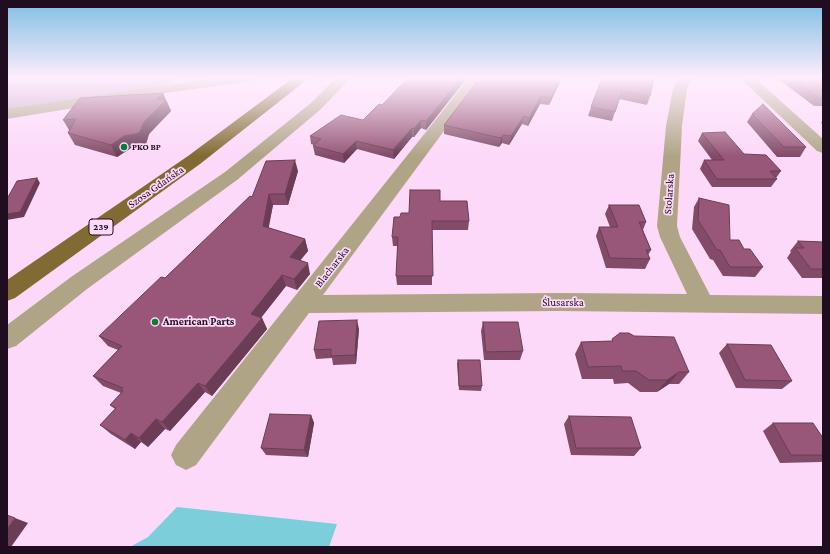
<!DOCTYPE html>
<html>
<head>
<meta charset="utf-8">
<style>
	body { margin:0 }
	#map { position:relative; width:830px; height:554px; overflow:hidden; background:#fcd9f9; font-family:"Crimson Pro",serif }
	canvas { display:block }
	.frame { position:absolute; inset:0; border:8px solid #210d20; pointer-events:none }
</style>
</head>
<body>
<div id="map">
<canvas width="830" height="554"></canvas>
<div class="frame"></div>
</div>
<script>
const g = document.querySelector('canvas').getContext('2d');
g.lineJoin = 'round';
function paint(path, color) { g.fillStyle = color; g.fill(path, 'evenodd'); }
const toPath = rows => new Path2D(rows.map(r => 'M' + r).join(''));
function strokePath(path, color, width, dash) { g.strokeStyle = color; g.lineWidth = width; g.lineCap = dash ? 'butt' : 'round'; g.setLineDash(dash || []); g.stroke(path); }
function drawText(font, color, halo, rows, align = 'center') {
  g.font = font + ' "Crimson Pro",serif'; g.lineWidth = 3.5; g.setLineDash([]); g.textBaseline = 'middle'; g.strokeStyle = halo; g.fillStyle = color; for (const [text, x, y, turn = 0] of rows) {
    g.save(); g.translate(x, y); g.rotate((+turn || 0) * Math.PI / 180); g.textAlign = isNaN(turn) ? turn : align; if (halo) g.strokeText(text, 0, 0); g.fillText(text, 0, 0); g.restore();
  }
}
const green = toPath([
	[7,78,174,78,167,87,7,111]
]);
const water = toPath([
	[177,507,337,524,329,547,130,547,148,537]
]);
const minor = toPath([
	[216,78,254,78,252,81,247,82,165,93,7,119,7,109,216,78],
	[336,78,351,78,321,109,237,180,87,289,16,346,7,349,7,325,71,277,225,172,311,103,336,78],
	[469,78,483,78,323,295,560,293,687,294,660,237,657,226,666,126,673,89,678,78,692,78,687,89,682,126,677,226,680,237,710,295,823,296,823,314,560,311,309,313,196,465,186,470,176,465,171,455,176,445,469,78],
	[740,78,755,78,823,139,823,153,817,151,740,78]
]);
const primary = toPath([
	[293,78,309,78,200,164,15,298,7,301,7,280,188,156,293,78]
]);
const wall = toPath([
	[467,78,426,130,421,128,414,137,412,137,394,159,357,149,344,163,315,155,313,146,314,145,311,144,310,136,363,120,382,105],
	[562,78,549,105,540,104,528,126,522,124,509,145,502,143,499,147,444,134,444,125],
	[602,78,650,96,647,105,619,99,612,121,588,116,591,107],
	[777,78,823,78,823,106,814,106],
	[165,100,166,100,171,111,149,134,146,144,142,146,131,148,117,157,75,145,68,133,69,130,63,120],
	[752,114,806,147,800,157,777,157,747,122],
	[823,119,823,125,821,123],
	[702,133,744,154,781,171,776,178,777,179,771,187,712,187,700,169,704,160,712,160,698,141],
	[298,171,288,205,273,205,268,228,305,239,308,251,300,261,310,274,297,290,286,286,261,318,262,318,267,329,212,396,205,392,170,431,165,429,148,447,141,442,135,449,111,434,100,425,115,409,110,405,121,393,103,386,93,376,118,350,108,346,99,336,165,278,252,197],
	[699,198,730,240,744,249,763,267,755,277,723,276,713,260,710,259,692,229,694,207],
	[440,201,469,221,468,230,432,230,432,285,397,285,396,276,398,246,393,246,392,237,409,213],
	[609,205,646,222,643,230,651,250,648,255,650,259,645,269,606,268,596,236,599,227,610,227,605,214],
	[798,241,823,242,823,278,802,278,787,258,791,252,790,251],
	[483,322,523,351,520,360,484,360,481,331],
	[359,329,356,364,333,365,332,358,316,359,314,350],
	[612,339,689,372,679,384,669,384,657,392,640,392,628,383,614,384,613,379,582,379,575,354,581,342,612,341],
	[727,344,792,381,782,389,736,388,719,353],
	[458,360,482,386,481,391,459,390,457,364],
	[311,415,314,423,308,457,266,455,261,448],
	[569,416,641,448,634,456,571,455,564,424],
	[773,423,823,438,823,461,821,462,780,463,763,431]
]);
const shadedWall = toPath([
	[461,78,467,78,426,130,426,121],
	[560,78,562,78,549,105,551,98],
	[163,93,171,111,149,134,146,144,142,146,131,148,117,157,111,145,124,136,144,122,156,99],
	[541,96,540,104,528,126,529,118],
	[524,116,522,124,509,145,511,136],
	[421,120,421,128,414,137,414,129],
	[412,128,412,137,394,159,393,150],
	[503,135,502,143,499,147,501,138],
	[356,141,357,149,344,163,343,154],
	[295,160,298,171,288,205,285,194],
	[37,178,40,183,24,217,7,220,7,214],
	[269,194,273,205,267,237,263,226],
	[305,239,308,251,293,268,290,257],
	[308,263,310,274,297,290,294,279],
	[282,275,286,286,255,325,251,314],
	[262,318,267,329,212,396,205,386],
	[357,320,359,329,356,364,355,355],
	[679,372,669,384,657,392,667,380],
	[198,383,205,392,170,431,162,422],
	[311,415,314,423,308,457,304,450],
	[156,419,165,429,148,447,139,438],
	[131,433,141,442,135,449,125,440],
	[15,518,28,523,11,547,7,547,7,529]
]);
const building = toPath([
	[408,78,461,78,426,121,421,120,414,129,412,128,393,150,356,141,343,154,313,146,321,139,310,136,341,115,363,120,379,104,382,105,408,78],
	[480,78,560,78,551,98,541,96,529,118,524,116,511,136,503,135,501,138,444,125,480,78],
	[602,78,654,78,650,96,622,91,615,112,591,107,602,78],
	[791,78,823,78,823,98,819,98,791,78],
	[163,93,156,99,166,100,144,122,140,132,136,134,124,136,111,145,68,133,76,119,63,120,80,98,163,93],
	[763,104,806,147,784,147,752,114,763,104],
	[725,132,744,154,766,155,781,171,770,171,777,179,717,179,704,160,724,160,702,133,725,132],
	[295,160,285,194,269,194,263,226,305,239,290,257,308,263,294,279,282,275,251,314,262,318,205,386,198,383,162,422,156,419,139,438,131,433,125,440,100,425,116,408,110,405,123,391,121,390,123,388,93,376,122,346,99,336,161,277,165,278,250,196,252,197,266,161,295,160],
	[37,178,20,212,7,214,7,199,17,181,37,178],
	[410,190,440,190,440,201,467,201,469,221,432,221,433,276,396,276,398,237,392,237,394,217,400,217,401,213,409,213,410,190],
	[699,198,729,205,730,240,739,240,744,249,750,249,763,267,730,267,720,250,717,250,698,220,699,198],
	[609,205,639,205,646,222,639,222,651,250,646,250,650,259,610,258,599,227,618,227,609,205],
	[798,241,823,242,823,269,811,269,795,248,804,248,798,241],
	[357,320,355,355,331,356,331,349,314,350,319,321,357,320],
	[483,322,518,322,523,351,486,352,483,322],
	[620,333,629,333,634,336,674,337,689,372,679,372,667,380,649,380,636,371,622,371,621,366,588,367,581,342,613,341,612,339,620,333],
	[727,344,771,345,792,381,745,380,727,344],
	[458,360,480,360,482,386,459,386,458,360],
	[270,414,311,415,304,450,261,448,270,414],
	[569,416,631,417,641,448,576,448,569,416],
	[773,423,813,423,823,438,823,455,791,455,773,423],
	[7,515,15,518,7,529,7,515]
]);
const markers = [
	[124,147,4,"#087d33"],
	[155,322,4,"#087d33"]
];
const farPoinames = [
	["PKO BP",132,147]
];
const shields = [
	[101,227,24]
];
const shieldNames = [
	["239",101,227]
];
const streetNames = [
	["Szosa Gdańska",156,187,-35],
	["Stolarska",669,194,-86],
	["Blacharska",332,267,-52],
	["Ślusarska",563,303]
];
const poiNames = [
	["American Parts",163,322]
];
paint(green, '#cbaac8');
paint(water, '#7dcedb');
paint(minor, '#b0a486');
paint(primary, '#816b32');
paint(wall, '#834b67');
paint(shadedWall, '#6a3d54');
paint(building, '#985778');
strokePath(building, '#6a3d54', 1);
const sky = g.createLinearGradient(0, 0, 0, 156);
sky.addColorStop(0, '#7dbee3');
sky.addColorStop(0.5, '#feeefc');
sky.addColorStop(1, '#feeefc00');
g.fillStyle = sky;
g.fillRect(0, 0, 830, 156);
for (const [x, y, r, color] of markers) { const dot = new Path2D(); dot.arc(x, y, r, 0, 2 * Math.PI); g.fillStyle = color; g.fill(dot); strokePath(dot, '#fcd9f9', 1.5); }
drawText('bold 9px', '#210d20', '#fcd9f9', farPoinames, 'left');
for (const [x, y, w] of shields) { const box = new Path2D(); box.roundRect(x - w / 2, y - 8, w, 16, 3); g.fillStyle = '#fcd9f9'; g.fill(box); strokePath(box, '#210d20', 1); }
drawText('bold 10px', '#210d20', null, shieldNames);
drawText('11px', '#210d20', '#fcd9f9', streetNames);
drawText('bold 11px', '#210d20', '#fcd9f9', poiNames, 'left');
</script>
</body>
</html>
